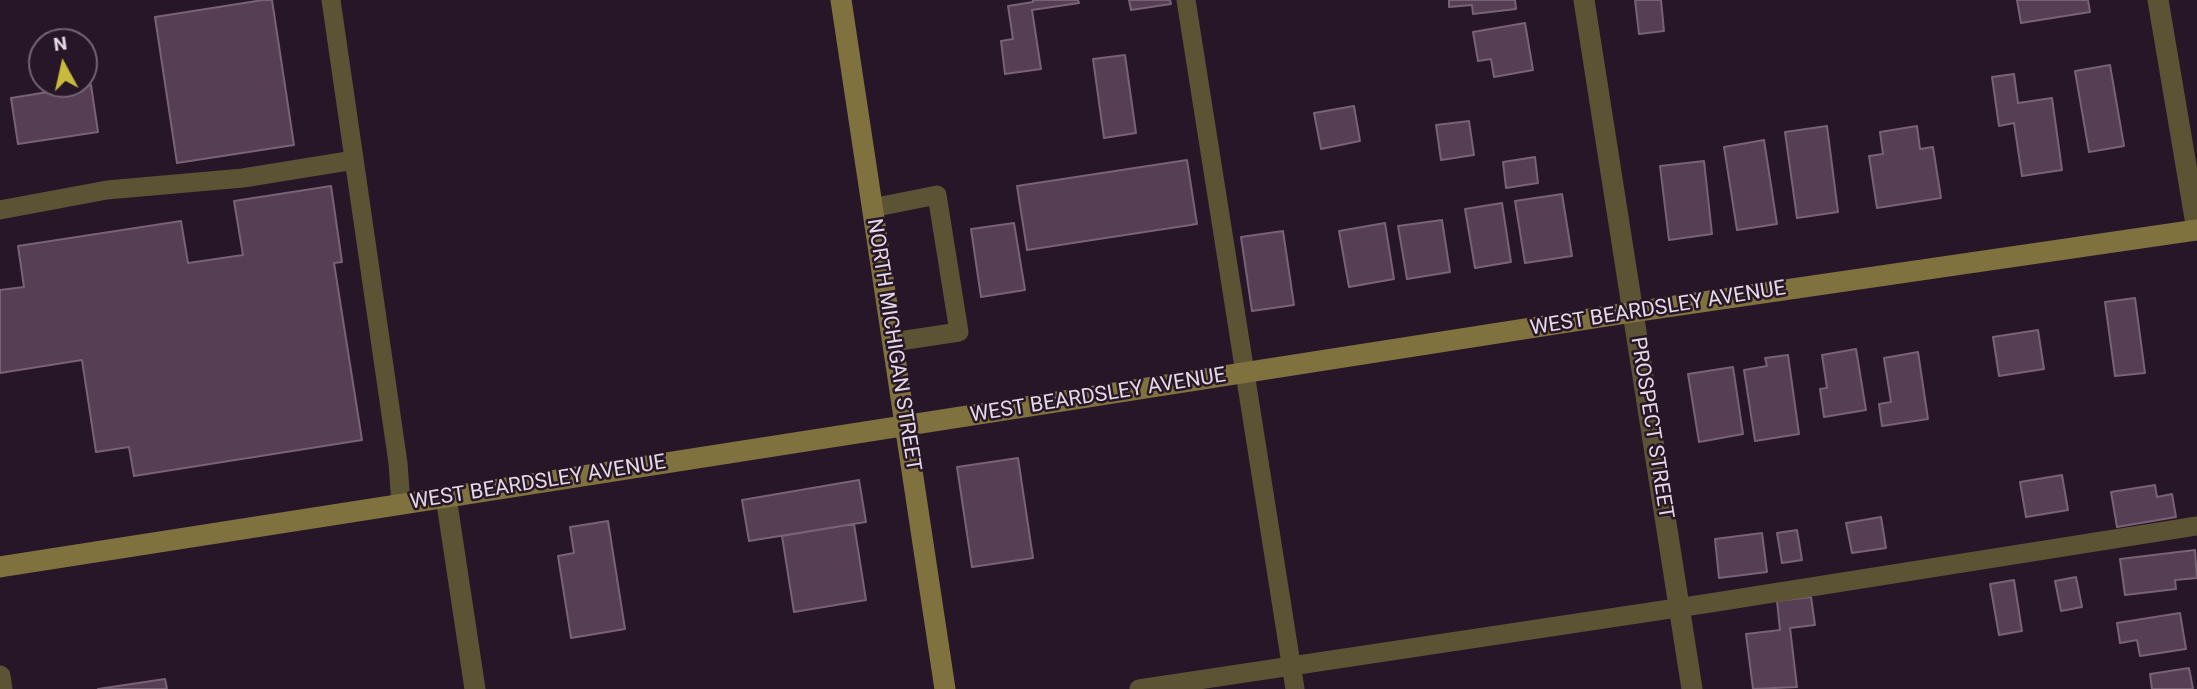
<!DOCTYPE html>
<html>
<head>
<meta charset="utf-8">
<style>
	body { margin:0 }
	#map { position:relative; width:2197px; height:689px; overflow:hidden; background:#271627; font-family:Roboto,sans-serif }
	canvas { display:block }
	.north { position:absolute; left:28px; top:28px; width:70px; height:70px; box-sizing:border-box; background:#271627; border:2px solid #736473; border-radius:50%; rotate:352deg; font-size:19px; font-weight:700; line-height:28px; text-align:center; color:#e5d9e5 }
	.north::after { content:''; display:block; margin:auto; width:24px; height:32px; background:#c8bb3b; clip-path:polygon(50% 0,100% 100%,50% 72%,0 100%) }
</style>
</head>
<body>
<div id="map">
<canvas width="2197" height="689"></canvas>
<div class="north">N</div>
</div>
<script>
const g = document.querySelector('canvas').getContext('2d');
g.lineJoin = 'round';
function paint(path, color) { g.fillStyle = color; g.fill(path, 'evenodd'); }
const toPath = rows => new Path2D(rows.map(r => 'M' + r).join(''));
function strokePath(path, color, width, dash) { g.strokeStyle = color; g.lineWidth = width; g.lineCap = dash ? 'butt' : 'round'; g.setLineDash(dash || []); g.stroke(path); }
function drawText(font, color, halo, rows, align = 'center') {
  g.font = font + ' Roboto,sans-serif'; g.lineWidth = 5; g.setLineDash([]); g.textBaseline = 'middle'; g.strokeStyle = halo; g.fillStyle = color; for (const [text, x, y, turn = 0] of rows) {
    g.save(); g.translate(x, y); g.rotate((+turn || 0) * Math.PI / 180); g.textAlign = isNaN(turn) ? turn : align; if (halo) g.strokeText(text, 0, 0); g.fillText(text, 0, 0); g.restore();
  }
}
const building = toPath([
	[263,0,272,0,294,145,177,163,155,17,263,0],
	[1033,0,1078,0,1079,3,1032,10,1041,69,1005,74,1001,41,1013,39,1008,6,1033,2,1033,0],
	[1129,0,1170,0,1171,4,1131,10,1129,0],
	[1449,0,1515,0,1516,9,1473,14,1472,5,1449,7,1449,0],
	[1635,0,1661,0,1664,31,1639,34,1635,0],
	[2017,0,2088,0,2090,12,2021,23,2017,0],
	[1525,23,1533,70,1494,77,1491,59,1478,61,1473,32,1525,23],
	[1125,55,1136,133,1104,138,1093,59,1125,55],
	[2110,65,2124,146,2089,152,2075,71,2110,65],
	[2014,74,2018,103,2052,98,2062,170,2022,176,2014,123,1999,126,1992,77,2014,74],
	[91,85,98,132,18,144,11,98,91,85],
	[1354,106,1360,141,1321,149,1314,113,1354,106],
	[1469,121,1474,155,1441,160,1436,125,1469,121],
	[1827,126,1838,212,1797,218,1785,132,1827,126],
	[1917,126,1920,149,1933,147,1941,198,1877,208,1869,156,1883,154,1880,132,1917,126],
	[1764,140,1777,224,1737,230,1724,147,1764,140],
	[1535,157,1538,183,1506,188,1503,162,1535,157],
	[1187,160,1197,224,1027,250,1017,186,1187,160],
	[1704,161,1712,234,1669,240,1660,166,1704,161],
	[331,186,342,262,334,263,362,440,134,476,129,447,96,452,82,360,0,373,0,290,24,287,18,246,181,221,188,263,243,255,234,201,331,186],
	[1562,194,1572,256,1525,263,1515,201,1562,194],
	[1502,203,1511,262,1475,268,1465,209,1502,203],
	[1442,220,1450,272,1407,279,1398,226,1442,220],
	[1014,223,1025,290,981,297,971,229,1014,223],
	[1385,223,1394,279,1349,287,1339,231,1385,223],
	[1283,231,1294,305,1252,311,1241,237,1283,231],
	[2135,298,2145,373,2115,376,2105,302,2135,298],
	[2038,330,2044,369,1999,376,1993,337,2038,330],
	[1856,349,1866,410,1824,417,1820,389,1827,388,1822,355,1856,349],
	[1918,352,1928,419,1882,426,1879,404,1891,402,1884,358,1918,352],
	[1788,355,1799,434,1755,441,1744,370,1767,366,1765,358,1788,355],
	[1733,367,1743,434,1699,442,1688,374,1733,367],
	[1018,458,1033,558,972,567,957,467,1018,458],
	[2062,475,2068,510,2026,517,2020,482,2062,475],
	[859,480,866,522,749,541,742,500,859,480],
	[2155,485,2157,497,2172,494,2176,517,2117,527,2111,492,2155,485],
	[1881,517,1886,548,1852,553,1846,523,1881,517],
	[608,521,625,629,571,638,558,556,574,553,570,527,608,521],
	[854,524,866,600,794,612,782,536,854,524],
	[1797,530,1802,560,1782,563,1777,533,1797,530],
	[1762,533,1767,572,1719,578,1715,539,1762,533],
	[2195,550,2197,578,2175,580,2176,589,2125,595,2120,559,2195,550],
	[2076,577,2082,607,2061,611,2055,581,2076,577],
	[2014,580,2022,631,1999,635,1990,584,2014,580],
	[1811,597,1815,625,1790,628,1797,687,1753,689,1746,634,1780,630,1777,601,1811,597],
	[2180,613,2186,649,2140,656,2137,640,2120,643,2117,623,2180,613],
	[2189,668,2193,689,2152,689,2150,674,2189,668],
	[165,679,167,689,98,689,165,679]
]);
const lane = toPath([
	[331,0,398,463,401,504],
	[1186,0,1295,689],
	[872,208,937,195,959,332,893,342],
	[0,210,107,190,243,178,354,160],
	[1139,689,1710,603,2197,526]
]);
const street = toPath([
	[1584,0,1692,689],
	[2158,0,2197,230],
	[446,497,475,689],
	[0,676,2,689]
]);
const secondary = toPath([
	[841,0,945,689],
	[0,567,1633,312,2197,230]
]);
const streetNames = [
	["WEST BEARDSLEY AVENUE",1658,309,-9],
	["NORTH MICHIGAN STREET",893,345,81],
	["WEST BEARDSLEY AVENUE",1098,396,-9],
	["PROSPECT STREET",1651,428,81],
	["WEST BEARDSLEY AVENUE",538,483,-9]
];
paint(building, '#563e54');
strokePath(building, '#786276', 2);
strokePath(lane, '#5c5334', 19);
strokePath(street, '#5c5334', 21);
strokePath(secondary, '#80723e', 21);
drawText('21px', '#e5d9e5', '#271627', streetNames);
</script>
</body>
</html>
